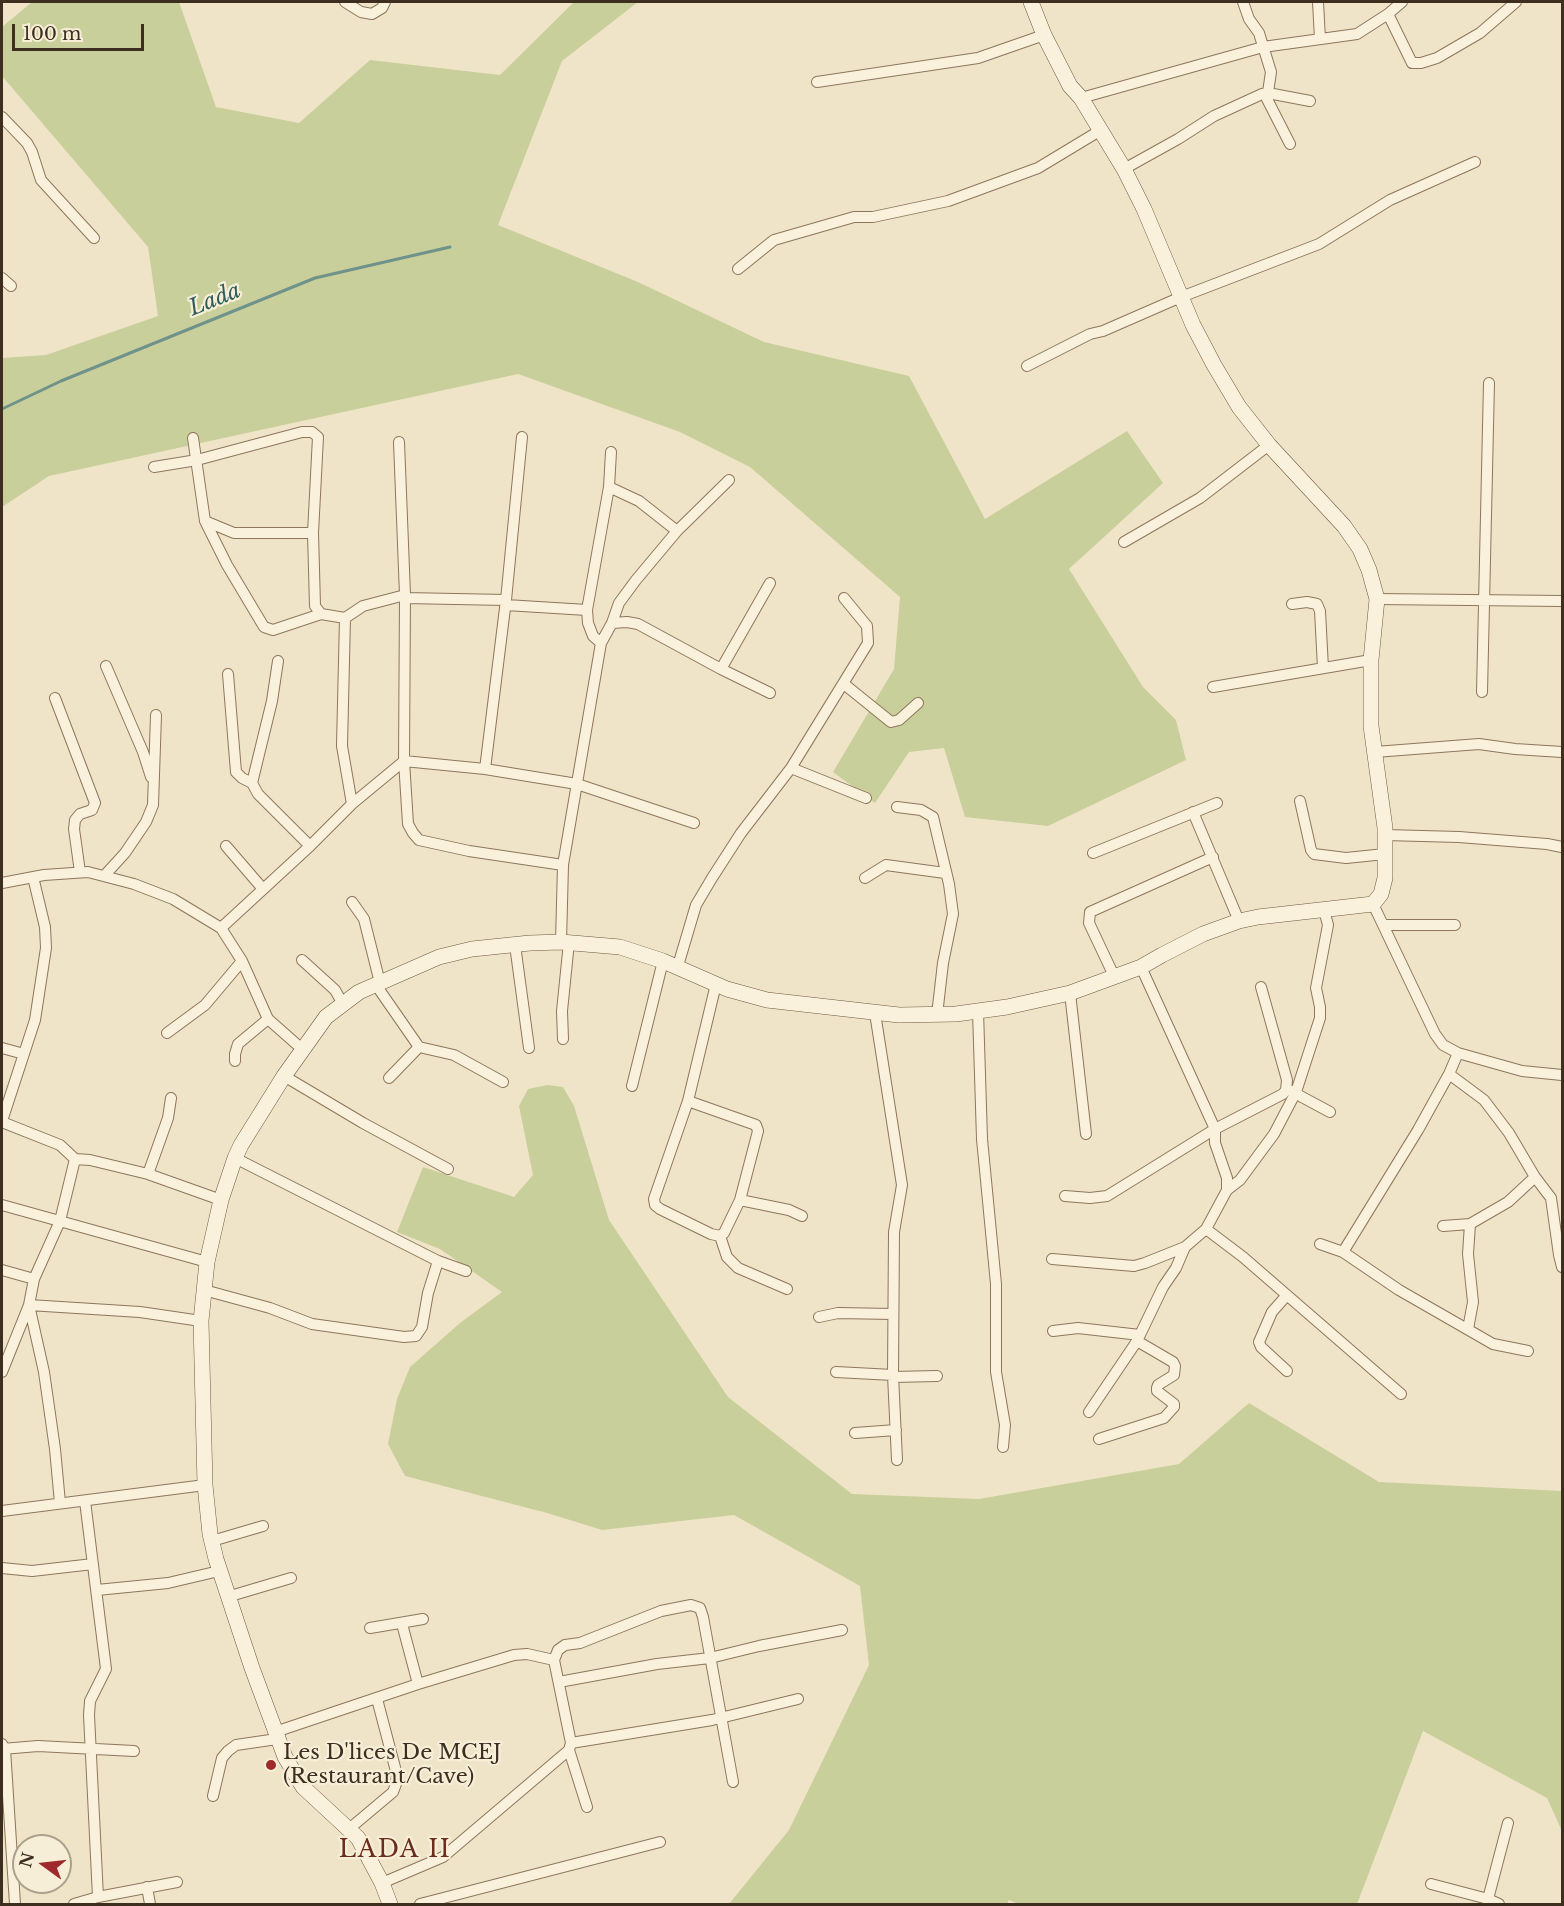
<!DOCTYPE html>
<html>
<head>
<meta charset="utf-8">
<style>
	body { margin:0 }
	#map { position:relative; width:1564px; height:1906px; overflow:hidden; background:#f0e4c8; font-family:"Libre Baskerville",serif }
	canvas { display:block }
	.frame { position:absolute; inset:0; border:3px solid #3d2e20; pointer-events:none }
	.north { position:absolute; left:12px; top:1834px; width:60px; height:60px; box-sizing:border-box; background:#f7eed8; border:2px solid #ada18e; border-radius:50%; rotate:285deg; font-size:16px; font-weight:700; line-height:24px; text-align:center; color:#3d2e20 }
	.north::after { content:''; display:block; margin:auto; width:21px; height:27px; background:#9e2a2b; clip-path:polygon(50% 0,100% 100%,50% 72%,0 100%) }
	.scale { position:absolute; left:12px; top:24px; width:132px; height:27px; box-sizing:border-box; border:3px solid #3d2e20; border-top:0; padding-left:8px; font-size:18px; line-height:21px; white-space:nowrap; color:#3d2e20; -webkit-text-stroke:4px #f7eed8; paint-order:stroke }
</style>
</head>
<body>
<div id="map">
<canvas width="1564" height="1906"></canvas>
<div class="frame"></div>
<div class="north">N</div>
<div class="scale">100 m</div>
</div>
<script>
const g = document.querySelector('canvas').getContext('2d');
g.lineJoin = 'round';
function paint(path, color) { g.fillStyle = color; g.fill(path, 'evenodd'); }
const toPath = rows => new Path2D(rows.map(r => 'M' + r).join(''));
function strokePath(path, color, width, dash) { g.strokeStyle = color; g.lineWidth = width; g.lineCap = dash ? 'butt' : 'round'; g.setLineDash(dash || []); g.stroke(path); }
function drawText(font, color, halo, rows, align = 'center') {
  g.font = font + ' "Libre Baskerville",serif'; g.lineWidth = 4.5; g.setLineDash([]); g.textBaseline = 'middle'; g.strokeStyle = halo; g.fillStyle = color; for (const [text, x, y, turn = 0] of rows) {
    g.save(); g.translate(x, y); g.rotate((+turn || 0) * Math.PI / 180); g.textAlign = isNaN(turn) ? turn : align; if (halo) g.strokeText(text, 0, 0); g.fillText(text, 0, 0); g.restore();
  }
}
const green = toPath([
	[32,2,179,2,216,107,299,123,370,60,500,75,574,2,638,2,562,61,498,225,638,282,764,342,909,376,985,519,1127,431,1163,483,1069,569,1143,687,1176,720,1186,760,1048,826,965,817,944,748,909,752,875,803,833,772,894,669,900,597,750,467,680,432,518,374,49,476,2,507,2,358,46,355,158,316,148,247,2,76,2,27],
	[547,1085,563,1087,574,1106,609,1220,728,1397,852,1494,979,1499,1179,1464,1249,1403,1379,1482,1562,1491,1562,1831,1547,1798,1423,1731,1357,1904,1018,1904,1009,1900,1007,1904,729,1904,789,1830,869,1665,860,1586,734,1515,602,1530,547,1513,405,1476,388,1444,397,1399,410,1367,460,1323,502,1292,440,1249,397,1232,423,1167,514,1197,533,1175,519,1106,528,1089]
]);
const stream = toPath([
	[2,409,61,381,315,278,450,247]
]);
const street = toPath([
	[345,2,361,12,372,14,382,8,385,2],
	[1243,2,1249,19,1259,33,1271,72,1267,99,1290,144],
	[1318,2,1320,39],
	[1388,14,1412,63,1421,63,1437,58,1480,33,1516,2],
	[817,82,978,58,1044,35],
	[1081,98,1263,47,1357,34,1388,14,1402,2],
	[2,117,27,143,32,152,41,180,94,238],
	[1124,169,1178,139,1214,116,1262,94,1268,93,1310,101],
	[738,269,774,240,854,217,873,217,948,201,1038,168,1101,130],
	[2,278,11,286],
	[1027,366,1090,334,1103,331,1181,297,1319,244,1390,200,1475,162],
	[193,438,205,521,227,565,264,627,273,630,321,614],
	[399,442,405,595,404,761,408,824,413,833,419,840,469,851,563,865],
	[154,467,197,460,302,432,312,432,318,437,313,533,315,606,321,614,345,618,363,606,405,595],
	[609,487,639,501,677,531],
	[205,521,234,533,313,533],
	[1124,542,1200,498,1269,445],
	[405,598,506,600],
	[1377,599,1562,601],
	[1292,604,1307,602,1317,604,1320,611,1323,668],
	[506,605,587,610],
	[345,618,342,746,352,804],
	[612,623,627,622,638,624,721,669,770,693],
	[601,643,593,636,588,623,587,610,609,487,611,452],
	[278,661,272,701,252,783,258,794,310,846],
	[106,666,143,752,151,777],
	[721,669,770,583],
	[228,674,236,772,242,778,252,783],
	[844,684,891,722,899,720,918,703],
	[1213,687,1371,660],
	[1482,692,1489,383],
	[55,698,95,803,92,810,80,814,75,820,74,829,80,872],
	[1375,752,1479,744,1515,749,1562,752],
	[791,768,866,798],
	[485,769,506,600,522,437],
	[1300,801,1311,850,1314,854,1346,858,1385,854],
	[897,807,921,810,933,817,949,884,953,914,943,963,937,1015],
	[1193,812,1239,921],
	[1385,835,1459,837,1547,844,1562,847],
	[226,846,263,889],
	[1093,853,1217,803],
	[104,876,125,853,146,822,153,805,156,715],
	[865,878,886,865,945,873],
	[2,883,44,875,88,872,134,884,173,899,221,928,242,961,268,1019,302,1049],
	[352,902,364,919,380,983],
	[1373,904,1435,1034,1443,1045,1458,1053,1522,1071,1562,1075],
	[1383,925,1455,925],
	[221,928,310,846,352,804,404,761,485,769,577,784,694,823],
	[561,942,563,865,601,643,612,623,619,603,636,580,677,531,729,480],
	[515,945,529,1048],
	[302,960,335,990,343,1004],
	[677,969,696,905,712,878,741,833,791,768,868,643,867,626,844,598],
	[1115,978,1089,923,1090,912,1213,857],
	[716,984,688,1101,654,1199,655,1205,660,1209,711,1234,720,1236],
	[376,985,419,1047,454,1055,503,1082],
	[1070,993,1086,1134],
	[978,1011,982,1139,996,1284,996,1372,1005,1425,1003,1447],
	[875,1013,902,1185,894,1232,893,1375,897,1460],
	[167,1033,205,1005,242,961],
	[563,1039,562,1011,569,942],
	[2,1048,24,1054],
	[235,1061,235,1054,238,1044,268,1019],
	[1449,1074,1484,1100,1509,1133,1535,1177,1551,1198,1559,1255,1562,1267],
	[284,1076,363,1123,448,1169],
	[389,1078,419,1047],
	[632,1086,663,961],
	[1289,1090,1330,1112],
	[688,1101,756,1125,758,1131,740,1200,724,1233,720,1236],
	[2,1121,35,1020,46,948,45,927,33,877],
	[2,1122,60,1145,75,1159,90,1160,148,1174,221,1200],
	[235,1158,438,1261,466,1271],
	[148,1174,168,1118,171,1098],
	[1227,1190,1240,1180,1274,1134,1296,1092,1320,1018,1320,1007,1316,988,1328,925,1324,910],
	[1065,1196,1090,1198,1107,1196,1215,1129,1283,1094,1286,1090,1287,1080,1261,987],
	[740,1200,789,1210,802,1216],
	[2,1205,207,1262],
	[1443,1226,1470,1224,1508,1202,1535,1177],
	[1206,1229,1243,1257,1401,1394],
	[720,1236,727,1257,738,1268,787,1289],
	[1320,1244,1343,1252,1399,1290,1493,1344,1528,1351],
	[1343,1252,1418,1130,1449,1074,1458,1053],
	[1052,1259,1134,1266,1145,1263,1185,1247,1206,1229,1227,1190,1227,1178,1215,1143,1215,1129,1141,967],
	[2,1270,34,1279],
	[204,1290,270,1308,312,1324,404,1337,416,1336,422,1327,428,1293,438,1261],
	[1287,1295,1272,1312,1259,1342,1261,1347,1287,1371],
	[819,1317,838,1313,893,1314],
	[1468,1329,1473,1302,1468,1254,1470,1224],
	[1053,1331,1078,1328,1140,1335],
	[2,1372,29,1305,140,1312,201,1321],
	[836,1372,893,1375],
	[893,1377,937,1376],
	[1089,1412,1137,1341,1163,1287,1176,1268,1185,1247],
	[855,1433,896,1430],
	[1099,1439,1164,1418,1174,1407,1174,1404,1157,1391,1157,1388,1158,1385,1174,1375,1175,1366,1173,1362,1137,1341],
	[85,1501,106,1669,90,1701,89,1715,98,1897],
	[60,1503,55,1449,44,1372,29,1305,34,1279,60,1221,75,1159],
	[2,1511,205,1485],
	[212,1541,263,1526],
	[2,1568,32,1571,93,1564],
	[97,1590,168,1583,219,1571],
	[227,1597,291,1578],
	[402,1624,418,1684],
	[370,1628,423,1619],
	[559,1682,657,1664,710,1658,759,1646,842,1630],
	[275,1732,418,1684,514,1655,527,1654,554,1660],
	[571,1743,712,1720,798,1699],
	[2,1744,5,1749,15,1904],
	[2,1749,38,1746,134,1751],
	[569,1750,587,1807],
	[213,1796,222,1758,228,1751,236,1745,277,1739],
	[349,1829,393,1792,396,1784,397,1775,377,1699],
	[382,1883,443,1857,569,1750,571,1743,554,1660,558,1650,565,1645,580,1643,661,1611,691,1605,700,1608,703,1617,733,1782],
	[1431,1884,1488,1899,1499,1904],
	[147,1887,150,1904],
	[1488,1899,1508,1823],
	[74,1904,98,1897,177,1882],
	[420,1904,660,1842]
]);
const secondary = toPath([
	[390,1904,382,1883,358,1838,303,1787,285,1757,252,1668,216,1559,210,1534,205,1485,201,1321,207,1262,221,1200,235,1158,241,1145,284,1076,326,1017,359,992,439,957,472,949,530,943,561,942,620,947,663,961,727,989,767,1000,899,1015,956,1014,1007,1007,1070,993,1141,967,1162,955,1203,934,1239,921,1258,917,1373,904,1381,894,1385,878,1385,828,1371,726,1371,660,1377,599,1369,570,1360,549,1344,526,1269,445,1239,407,1214,365,1193,325,1144,209,1124,169,1081,98,1070,86,1044,35,1031,2]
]);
const markers = [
	[271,1765,6,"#9e2a2b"]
];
const poiNames = [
	["Les D'lices De MCEJ",283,1753],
	["(Restaurant/Cave)",283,1777]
];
const waterNames = [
	["Lada",215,300,-22]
];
const quarterNames = [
	["LADA II",395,1850]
];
paint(green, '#c9cf9b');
strokePath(stream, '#6f938a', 3);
strokePath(street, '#8d765c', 12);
strokePath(secondary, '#6f573f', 16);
strokePath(street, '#faf1dc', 10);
strokePath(secondary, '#faf1dc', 15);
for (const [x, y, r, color] of markers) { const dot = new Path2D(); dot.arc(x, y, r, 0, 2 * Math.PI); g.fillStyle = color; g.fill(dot); strokePath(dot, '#f7eed8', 2); }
drawText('21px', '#3d2e20', '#f7eed8', poiNames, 'left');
drawText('italic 22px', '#2f5d5a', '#f7eed8', waterNames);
g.letterSpacing = '1.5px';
drawText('24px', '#6b2e1e', '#f7eed8', quarterNames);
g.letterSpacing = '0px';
</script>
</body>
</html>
